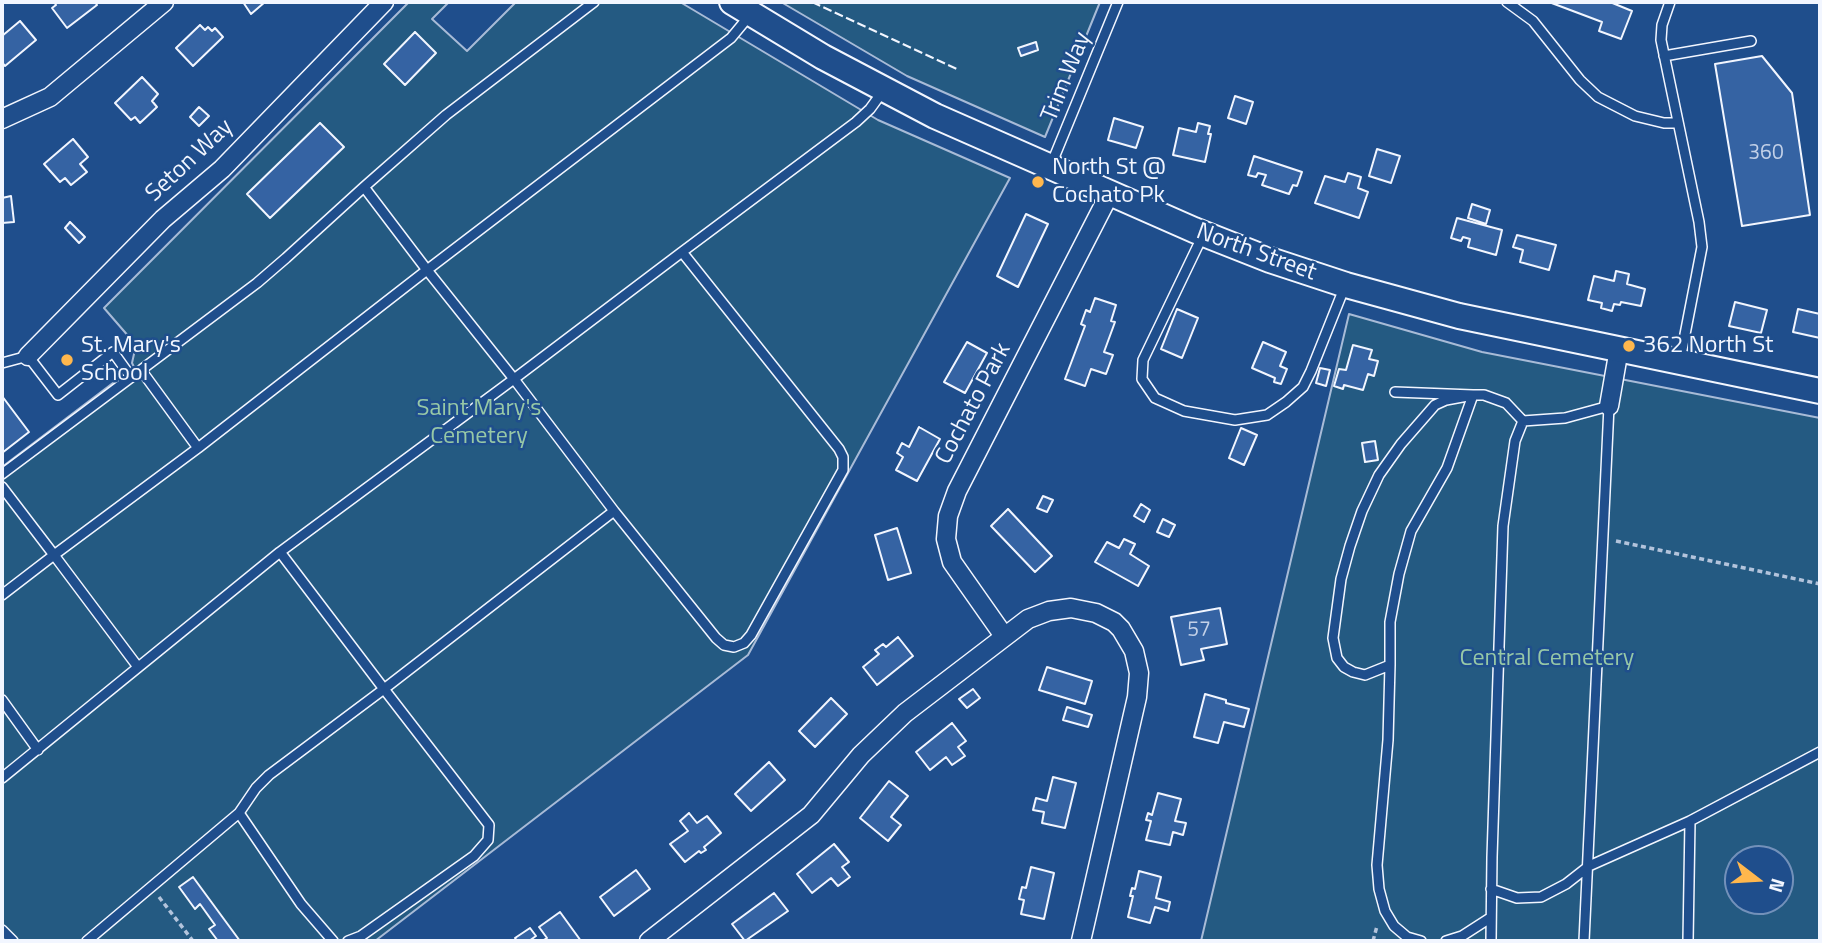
<!DOCTYPE html>
<html>
<head>
<meta charset="utf-8">
<style>
	body { margin:0 }
	#map { position:relative; width:1822px; height:943px; overflow:hidden; background:#1f4e8c; font-family:"Titillium Web",sans-serif }
	canvas { display:block }
	.frame { position:absolute; inset:0; border:4px solid #f2f6ff; pointer-events:none }
	.north { position:absolute; left:1724px; top:845px; width:70px; height:70px; box-sizing:border-box; background:#1f4e8c; border:2px solid #7391ba; border-radius:50%; rotate:107deg; font-size:19px; font-weight:700; line-height:28px; text-align:center; color:#f2f6ff }
	.north::after { content:''; display:block; margin:auto; width:24px; height:32px; background:#ffb74d; clip-path:polygon(50% 0,100% 100%,50% 72%,0 100%) }
</style>
</head>
<body>
<div id="map">
<canvas width="1822" height="943"></canvas>
<div class="frame"></div>
<div class="north">N</div>
</div>
<script>
const g = document.querySelector('canvas').getContext('2d');
g.lineJoin = 'round';
function paint(path, color) { g.fillStyle = color; g.fill(path, 'evenodd'); }
const toPath = rows => new Path2D(rows.map(r => 'M' + r).join(''));
function strokePath(path, color, width, dash) { g.strokeStyle = color; g.lineWidth = width; g.lineCap = dash ? 'butt' : 'round'; g.setLineDash(dash || []); g.stroke(path); }
function drawText(font, color, halo, rows, align = 'center') {
  g.font = font + ' "Titillium Web",sans-serif'; g.lineWidth = 5; g.setLineDash([]); g.textBaseline = 'middle'; g.strokeStyle = halo; g.fillStyle = color; for (const [text, x, y, turn = 0] of rows) {
    g.save(); g.translate(x, y); g.rotate((+turn || 0) * Math.PI / 180); g.textAlign = isNaN(turn) ? turn : align; if (halo) g.strokeText(text, 0, 0); g.fillText(text, 0, 0); g.restore();
  }
}
const green = toPath([
	[409,2,449,2,432,19,467,51,516,2,680,2,878,120,1010,178,748,655,375,941,2,941,2,467,134,367,132,363,136,345,104,308,409,2],
	[781,2,1100,2,1045,137,907,76,781,2],
	[1349,314,1482,352,1820,418,1820,941,1201,941,1349,314],
	[1738,859,1780,859,1780,901,1738,901,1738,859]
]);
const building = toPath([
	[54,2,95,2,97,5,67,28,52,8,56,5,54,2],
	[243,2,265,2,251,14,243,2],
	[1549,2,1610,2,1632,11,1621,39,1599,31,1602,22,1549,2],
	[20,21,36,40,5,66,2,62,2,36,20,21],
	[200,25,205,30,208,27,212,31,215,28,223,37,193,66,176,48,200,25],
	[415,32,436,53,405,85,384,64,415,32],
	[1036,42,1038,50,1021,56,1018,48,1036,42],
	[1762,56,1792,93,1810,215,1742,226,1715,64,1762,56],
	[142,77,158,94,152,101,157,107,140,123,135,117,131,120,115,103,142,77],
	[1235,96,1253,102,1246,124,1228,118,1235,96],
	[199,107,209,116,199,126,190,117,199,107],
	[1114,118,1143,127,1136,148,1108,140,1114,118],
	[320,123,344,147,270,218,247,194,320,123],
	[1198,123,1210,126,1208,134,1211,134,1205,162,1173,155,1179,128,1196,132,1198,123],
	[73,139,88,157,80,164,87,172,71,185,65,178,60,182,44,164,73,139],
	[1377,149,1400,156,1391,183,1369,176,1377,149],
	[1254,156,1302,172,1297,186,1293,185,1289,194,1262,185,1266,175,1258,173,1256,177,1248,175,1254,156],
	[1348,173,1361,177,1358,188,1368,192,1359,218,1315,203,1325,176,1345,182,1348,173],
	[11,196,14,222,2,223,2,198,11,196],
	[1472,204,1490,210,1486,224,1468,218,1472,204],
	[1026,214,1048,224,1018,287,997,276,1026,214],
	[1457,218,1502,230,1496,255,1468,247,1470,239,1463,237,1461,241,1451,238,1457,218],
	[70,222,85,237,79,243,65,228,70,222],
	[1517,235,1556,245,1549,270,1520,262,1523,250,1513,247,1517,235],
	[1616,271,1629,274,1627,284,1645,289,1641,306,1621,302,1620,305,1614,304,1612,311,1601,308,1602,303,1588,300,1594,276,1614,281,1616,271],
	[1095,298,1116,305,1111,321,1115,322,1104,352,1113,355,1106,374,1091,369,1085,386,1065,379,1085,326,1081,324,1086,310,1090,312,1095,298],
	[1735,302,1767,310,1761,333,1729,326,1735,302],
	[1177,309,1198,318,1182,358,1161,349,1177,309],
	[1798,309,1820,314,1820,338,1793,332,1798,309],
	[967,342,987,353,965,393,944,382,967,342],
	[1263,342,1286,352,1280,366,1287,369,1281,384,1274,382,1275,378,1252,368,1263,342],
	[1353,345,1372,350,1369,359,1378,361,1374,376,1368,374,1363,390,1344,385,1343,389,1334,386,1339,369,1346,370,1353,345],
	[1320,368,1330,370,1326,386,1316,383,1320,368],
	[2,396,29,432,2,453,2,396],
	[919,427,940,439,917,481,896,470,903,457,897,453,902,443,909,447,919,427],
	[1241,428,1257,435,1244,465,1229,458,1241,428],
	[1375,441,1378,460,1365,462,1362,443,1375,441],
	[1043,496,1053,500,1047,512,1037,508,1043,496],
	[1141,504,1150,510,1144,522,1134,516,1141,504],
	[1008,509,1052,556,1035,572,991,526,1008,509],
	[1163,519,1175,525,1169,537,1157,532,1163,519],
	[897,528,911,573,888,580,875,535,897,528],
	[1124,539,1135,544,1130,554,1149,566,1138,586,1095,562,1107,542,1119,548,1124,539],
	[1220,608,1227,644,1201,649,1204,660,1181,665,1171,617,1220,608],
	[898,637,913,656,877,685,863,667,879,654,875,650,883,644,886,647,898,637],
	[1047,667,1092,681,1085,704,1039,690,1047,667],
	[973,689,980,698,967,708,959,699,973,689],
	[1205,694,1226,700,1226,703,1249,709,1244,727,1224,722,1218,743,1194,737,1205,694],
	[831,698,847,714,815,747,799,731,831,698],
	[1067,707,1092,715,1088,727,1063,720,1067,707],
	[952,723,966,741,958,747,965,756,952,765,946,757,930,770,916,752,952,723],
	[769,762,785,780,751,811,735,794,769,762],
	[1053,777,1076,783,1065,828,1042,823,1044,812,1033,810,1036,798,1047,801,1053,777],
	[889,781,908,796,891,817,901,825,888,841,860,818,889,781],
	[1158,793,1181,799,1175,821,1186,823,1183,835,1173,832,1170,845,1146,840,1151,821,1146,820,1148,813,1152,815,1158,793],
	[689,813,697,823,707,816,721,833,704,847,706,850,701,853,699,851,685,862,670,844,688,831,680,821,689,813],
	[834,844,849,862,842,867,850,877,838,886,831,878,812,893,797,874,834,844],
	[1031,867,1054,873,1044,919,1021,914,1024,900,1019,899,1022,887,1026,888,1031,867],
	[636,870,650,889,614,916,600,897,636,870],
	[1139,871,1161,877,1156,898,1170,902,1168,911,1155,907,1150,923,1128,917,1133,896,1130,896,1132,888,1135,889,1139,871],
	[193,877,240,941,218,941,209,929,215,925,200,904,195,909,179,887,193,877],
	[774,893,788,911,745,941,732,924,774,893],
	[560,912,581,941,542,941,547,938,539,927,560,912],
	[530,928,536,936,529,941,517,941,515,938,530,928]
]);
const path = toPath([
	[1616,541,1820,584],
	[159,897,193,941],
	[1373,941,1377,926]
]);
const lane = toPath([
	[1507,2,1533,21,1580,80,1598,97,1635,116,1664,123,1677,123],
	[1670,2,1662,25,1661,40,1699,222,1702,247,1680,360],
	[1664,56,1751,41],
	[1051,165,1118,2],
	[364,187,427,270,198,448,141,370,257,283,286,258,364,187,446,115,594,2],
	[1203,235,1143,360,1142,379,1155,398,1184,411,1235,420,1267,415,1286,402,1303,387,1311,371,1345,286],
	[682,252,856,122,870,109,883,91],
	[28,356,58,395,113,352,131,377],
	[2,363,28,356],
	[1395,392,1473,395,1446,400,1435,405,1401,444,1379,475,1362,511,1350,546,1341,579,1333,638,1337,658,1344,667,1353,672,1365,675,1390,665,1388,740,1377,865,1379,889,1385,911,1394,926,1407,937,1421,941],
	[2,474,141,370],
	[2,487,54,555,198,448],
	[280,552,384,689,614,511,514,379,682,252,839,449,843,457,843,470,751,635,744,643,734,647,724,645,716,638,614,511],
	[2,595,54,555,138,667],
	[1390,665,1390,622,1399,574,1411,531,1447,468,1473,395,1484,395,1506,403,1523,421,1565,418,1609,406,1584,941],
	[2,700,38,750],
	[2,778,280,552,514,379,427,270,731,38,750,15],
	[1690,821,1820,752],
	[1491,889,1517,898,1541,897,1566,884,1589,866,1690,821,1688,941],
	[2,930,13,941],
	[87,941,239,813],
	[333,941,301,904,239,813,256,788,269,775,384,689,489,825,488,840,474,856,361,936,348,941],
	[1446,941,1462,936,1490,918],
	[1491,941,1492,857,1503,526,1515,441,1523,421]
]);
const street = toPath([
	[2,119,50,97,164,2],
	[28,356,163,219,222,169,384,2],
	[1609,406,1619,349],
	[1004,636,952,562,946,539,948,516,957,491,1110,193],
	[649,941,811,815,861,755,905,713,1028,619,1049,611,1071,608,1096,613,1114,622,1121,629,1134,651,1139,673,1137,697,1081,941]
]);
const secondary = toPath([
	[732,2,823,57,935,116,1194,230,1270,260,1346,285,1459,316,1820,391]
]);
const fence = toPath([
	[812,2,959,70]
]);
const markers = [
	[1038,182,7,"#ffb74d"],
	[1629,346,7,"#ffb74d"],
	[67,360,7,"#ffb74d"]
];
const numberNames = [
	["360",1766,154],
	["57",1199,631]
];
const streetNames = [
	["Trim Way",1067,77,-68],
	["Seton Way",190,161,-43],
	["North Street",1256,253,20],
	["Cochato Park",974,404,-62]
];
const poiNames = [
	["North St @",1052,168],
	["Cochato Pk",1052,196],
	["St. Mary's",81,346],
	["School",81,374],
	["362 North St",1643,346]
];
const parkNames = [
	["Saint Mary's",479,409],
	["Cemetery",479,437],
	["Central Cemetery",1547,659]
];
paint(green, '#245a82');
strokePath(green, '#a8bbd7', 2);
paint(building, '#3563a3');
strokePath(building, '#f2f6ff', 2);
strokePath(lane, '#f2f6ff', 12);
strokePath(street, '#f2f6ff', 21);
strokePath(secondary, '#f2f6ff', 28);
strokePath(path, '#b3c4dc', 3.5, [5, 3.5]);
strokePath(lane, '#1f4e8c', 9);
strokePath(street, '#1f4e8c', 18);
strokePath(secondary, '#1f4e8c', 24);
strokePath(fence, '#f2f6ff', 2, [9, 3.5]);
for (const [x, y, r, color] of markers) { const dot = new Path2D(); dot.arc(x, y, r, 0, 2 * Math.PI); g.fillStyle = color; g.fill(dot); strokePath(dot, '#1f4e8c', 2.5); }
drawText('21px', '#c3d1e8', null, numberNames);
drawText('24px', '#f2f6ff', '#1f4e8c', streetNames);
drawText('24px', '#f2f6ff', '#1f4e8c', poiNames, 'left');
drawText('24px', '#97c8a6', '#1f4e8c', parkNames);
</script>
</body>
</html>
